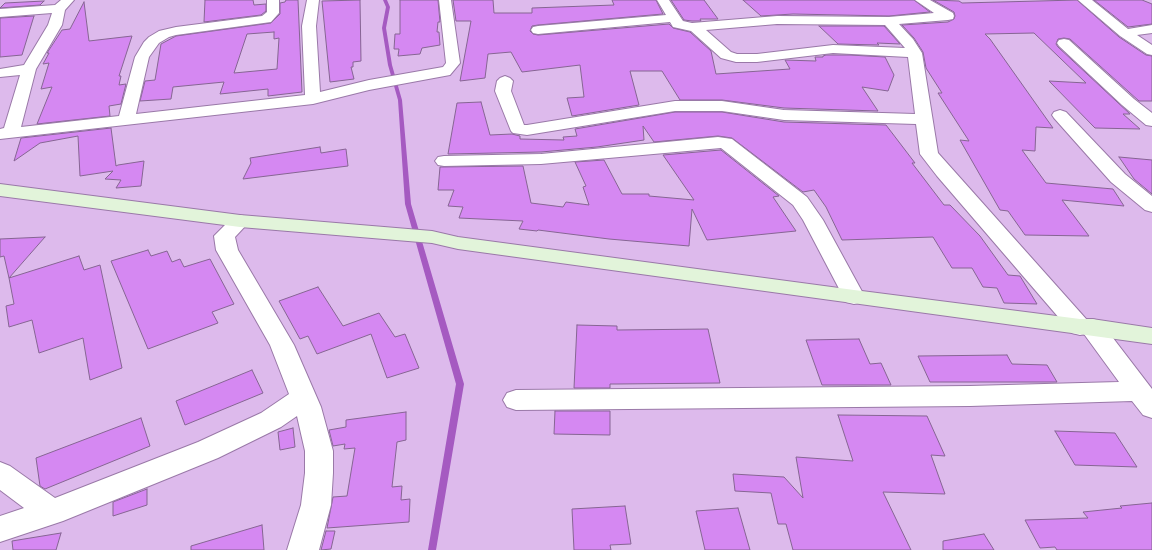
<!DOCTYPE html>
<html>
<head>
<meta charset="utf-8">
<style>
	body { margin:0 }
	canvas { display:block; background:#ddbaec }
</style>
</head>
<body>
<canvas width="1152" height="550"></canvas>
<script>
const g = document.querySelector('canvas').getContext('2d');
g.lineJoin = 'round';
const toPath = rows => new Path2D(rows.map(r => 'M' + r).join(''));
function paint(path, color) { g.fillStyle = color; g.fill(path, 'evenodd'); }
function strokePath(path, color, width, dash) { g.strokeStyle = color; g.lineWidth = width; g.lineCap = dash ? 'butt' : 'round'; g.setLineDash(dash || []); g.stroke(path); }
const stream = toPath([
	[383,0,387,0,390,7,386,28,392,65,402,100,411,204,464,384,436,550,428,550,456,384,405,204,398,100,388,65,382,28,386,7,383,0]
]);
const building = toPath([
	[205,0,253,0,254,5,266,4,266,11,261,15,204,22,205,0],
	[286,0,298,0,302,92,268,96,268,89,220,94,224,82,173,87,171,99,140,101,145,81,155,80,161,44,176,36,271,23,280,14,280,3,285,2,286,0],
	[274,32,274,39,279,38,277,69,234,73,247,34,274,32],
	[360,0,361,61,353,62,353,67,351,67,354,79,330,82,322,1,360,0],
	[400,0,438,0,440,22,438,22,437,32,439,32,440,45,422,48,420,54,398,56,399,49,394,49,395,34,400,34,400,0],
	[453,0,493,0,494,13,532,13,532,8,614,5,612,0,656,0,663,14,538,25,532,26,530,31,533,34,538,35,669,24,673,28,690,32,711,51,716,74,790,69,785,60,816,61,815,57,823,57,823,56,826,55,850,55,885,57,894,75,888,91,862,87,878,111,784,108,722,100,680,100,662,71,630,71,639,105,572,116,567,98,584,97,580,65,522,72,511,52,488,54,485,78,460,81,471,21,456,21,453,0],
	[671,0,704,0,718,19,700,19,701,21,692,21,684,20,671,0],
	[743,0,914,0,930,12,889,16,793,14,761,16,743,0],
	[933,0,959,1,962,3,1077,0,1119,37,1146,55,1152,56,1152,101,1139,101,1070,39,1064,38,1058,39,1056,44,1058,47,1130,114,1123,114,1140,129,1095,128,1049,81,1086,83,1034,33,985,34,990,39,1053,128,1036,127,1035,151,1022,150,1046,183,1113,189,1124,206,1062,200,1089,236,1025,235,1008,211,1000,210,960,140,969,141,938,93,942,93,926,68,923,52,914,38,902,25,948,22,954,19,955,16,954,12,933,0],
	[1094,0,1142,0,1152,4,1152,24,1128,27,1094,0],
	[44,1,40,5,0,8,5,3,44,1],
	[84,2,89,41,132,36,119,76,121,76,119,85,126,84,121,104,109,106,110,116,37,124,52,87,41,89,49,63,43,64,49,53,47,53,62,30,70,29,84,2],
	[34,16,22,55,0,57,0,18,34,16],
	[819,26,884,26,900,44,877,43,879,45,838,44,819,26],
	[481,102,490,135,512,134,520,136,520,139,564,140,563,137,577,136,575,129,675,112,722,112,784,122,886,125,915,163,912,163,944,205,950,205,980,236,1008,275,1020,276,1037,304,1004,303,997,288,983,287,972,268,952,268,933,237,842,240,826,207,814,190,803,192,732,138,718,136,654,142,643,126,644,140,597,147,541,152,448,154,457,103,481,102],
	[111,128,116,166,118,165,144,161,141,186,116,188,121,180,105,179,113,171,80,176,78,136,40,143,14,161,21,138,111,128],
	[320,147,321,153,346,149,348,166,243,179,251,163,250,158,320,147],
	[721,150,779,196,773,197,796,231,707,240,692,209,689,246,609,239,538,230,537,231,519,229,523,221,459,218,463,207,448,206,454,190,438,190,440,167,523,166,531,203,563,207,566,202,589,205,583,187,586,186,575,162,604,160,622,194,649,194,649,196,694,200,663,155,721,150],
	[1119,157,1152,160,1152,194,1134,179,1119,157],
	[45,237,9,278,4,256,0,257,0,239,45,237],
	[148,250,151,256,167,251,172,262,180,259,184,267,210,259,234,304,212,312,218,323,148,349,111,261,148,250],
	[79,256,84,270,100,265,122,368,90,380,83,338,39,353,32,320,9,327,6,306,14,304,9,278,79,256],
	[318,287,343,326,379,313,395,337,405,334,419,368,387,378,371,334,317,354,308,336,300,339,279,301,318,287],
	[577,325,617,326,617,330,708,329,720,383,617,384,610,384,610,388,574,388,577,325],
	[859,339,870,364,881,363,891,385,822,385,806,340,859,339],
	[1007,355,1012,364,1047,365,1057,382,930,382,918,356,1007,355],
	[252,370,263,393,185,425,176,401,252,370],
	[555,411,610,411,610,435,554,434,555,411],
	[406,412,406,440,397,442,392,487,402,486,401,500,410,499,409,522,327,528,333,497,347,496,355,448,344,449,345,444,333,446,329,430,346,427,346,420,406,412],
	[838,415,927,416,945,456,931,455,945,494,883,492,911,550,793,550,786,524,778,524,771,493,735,491,733,474,784,477,803,498,796,457,853,461,838,415],
	[141,418,150,446,45,489,40,486,36,458,141,418],
	[293,428,295,447,280,450,278,432,293,428],
	[1055,431,1115,433,1137,467,1075,465,1055,431],
	[147,489,147,505,113,516,113,502,147,489],
	[1152,503,1152,550,1057,550,1055,547,1040,548,1025,520,1088,518,1083,512,1122,508,1120,506,1152,503],
	[625,506,631,544,610,545,611,550,574,550,572,509,625,506],
	[738,508,750,550,705,550,696,511,738,508],
	[262,525,264,550,191,550,191,546,262,525],
	[326,531,335,531,331,549,321,550,326,531],
	[61,533,56,550,13,550,12,541,61,533],
	[984,534,994,550,943,550,943,541,984,534]
]);
const street = toPath([
	[61,0,74,0,65,10,62,25,36,69,21,127,119,116,135,57,144,42,149,37,159,31,176,27,262,16,267,12,267,0,279,0,279,13,271,22,176,35,169,37,159,43,149,57,136,114,305,95,302,26,307,0,319,0,316,26,320,92,369,80,443,67,446,63,439,0,451,0,460,63,450,75,369,90,313,104,0,139,0,129,4,128,20,75,0,77,0,69,24,65,48,25,52,13,0,17,0,9,55,5,61,0],
	[657,0,669,0,683,21,692,23,777,16,889,17,934,13,915,0,930,0,953,13,954,16,953,19,948,20,899,24,913,39,922,53,938,153,1087,320,1092,319,1100,321,1152,389,1152,418,1143,415,1132,401,970,406,516,410,507,407,503,400,507,393,516,390,970,386,1119,382,1084,334,1080,335,1072,333,937,176,920,154,916,124,784,120,722,111,675,111,527,135,513,133,511,131,495,91,497,81,500,78,505,76,510,78,513,81,511,91,524,125,527,125,675,101,722,101,784,110,915,114,908,57,833,53,757,62,736,62,721,58,691,31,673,27,670,22,538,34,533,33,531,30,533,27,538,26,666,15,657,0],
	[777,24,885,25,905,48,833,45,757,54,737,54,731,52,706,30,777,24],
	[1078,0,1092,0,1128,29,1152,25,1152,33,1137,35,1152,45,1152,55,1147,54,1120,36,1078,0],
	[1064,39,1069,40,1134,99,1152,113,1152,126,1146,125,1122,105,1059,46,1057,43,1059,40,1064,39],
	[1060,110,1066,112,1125,174,1152,196,1152,212,1145,210,1111,182,1054,118,1052,115,1054,112,1060,110],
	[718,137,732,139,807,197,823,220,865,297,862,302,854,304,846,302,803,220,793,205,721,148,541,164,444,166,438,165,435,161,438,157,444,156,541,154,718,137],
	[240,215,247,217,250,221,235,237,238,250,294,345,321,407,333,451,333,473,331,505,319,550,287,550,301,505,305,473,305,451,297,416,281,427,218,458,63,521,0,542,0,516,24,508,0,490,0,462,10,466,55,498,198,442,261,413,289,394,270,345,216,250,214,236,233,217,240,215]
]);
const secondary = toPath([
	[0,184,240,215,432,231,458,237,854,290,1080,319,1092,319,1152,328,1152,344,458,249,432,243,240,227,0,196,0,184]
]);
paint(stream, '#a55ac1');
paint(building, '#d588f2');
strokePath(building, '#866593', 1);
strokePath(street, '#9a79a8', 2);
strokePath(secondary, '#9a79a8', 2);
paint(street, '#fff');
paint(secondary, '#e2f4da');
</script>
</body>
</html>
